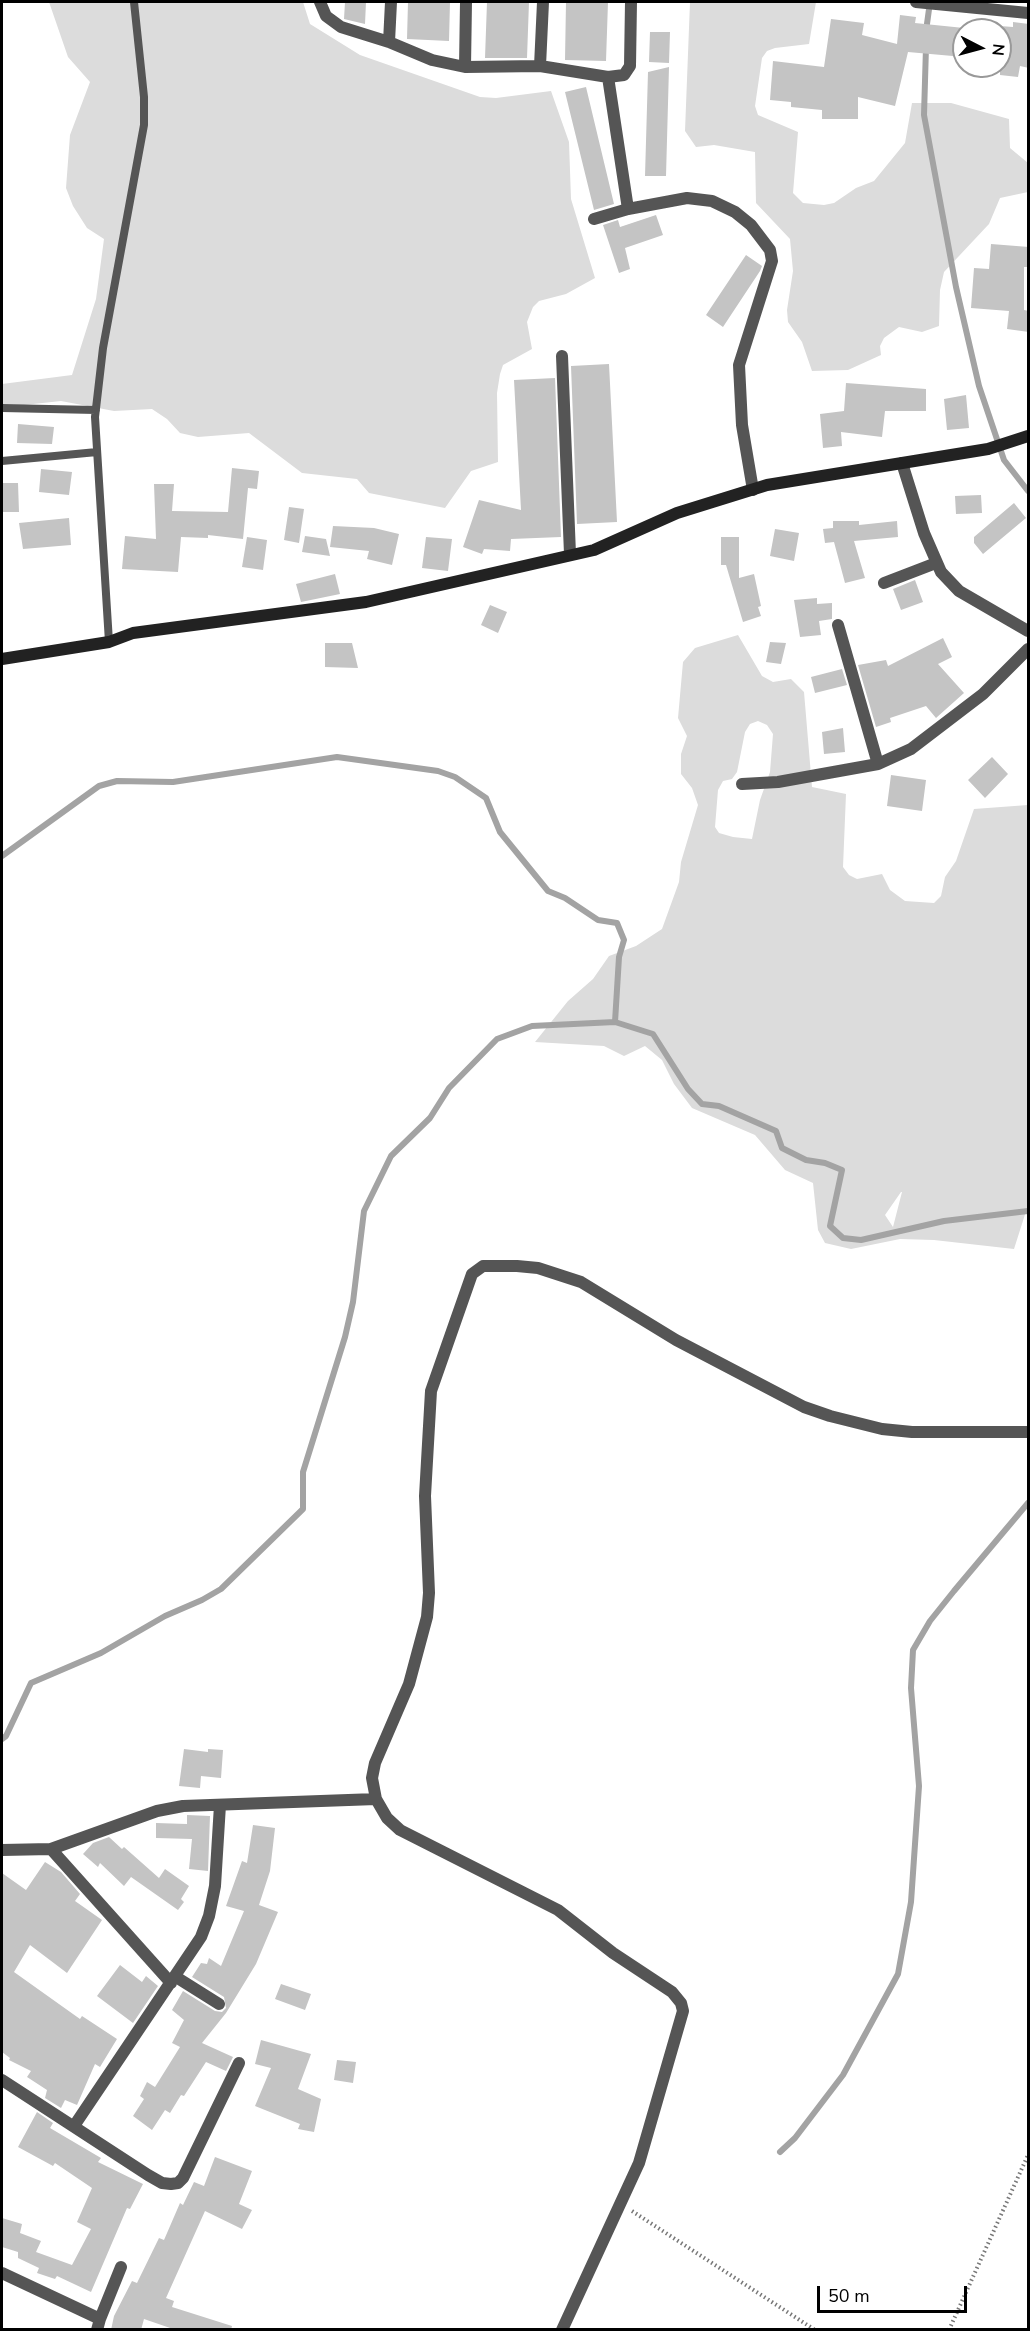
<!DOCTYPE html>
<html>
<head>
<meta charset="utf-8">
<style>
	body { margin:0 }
	#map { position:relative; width:1030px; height:2331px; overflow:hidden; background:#fff; font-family:"Nunito Sans",sans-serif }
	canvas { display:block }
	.frame { position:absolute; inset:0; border:3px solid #000; pointer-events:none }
	.north { position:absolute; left:952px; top:18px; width:60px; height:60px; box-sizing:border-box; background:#fff; border:2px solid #999; border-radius:50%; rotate:96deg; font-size:16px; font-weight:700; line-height:24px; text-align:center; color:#000 }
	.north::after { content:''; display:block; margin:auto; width:21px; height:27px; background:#000; clip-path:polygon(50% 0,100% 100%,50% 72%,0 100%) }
	.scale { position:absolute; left:817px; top:2286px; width:150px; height:27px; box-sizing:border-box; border:3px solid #000; border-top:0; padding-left:8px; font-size:18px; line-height:21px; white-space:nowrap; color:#000; -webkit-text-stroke:4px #fff; paint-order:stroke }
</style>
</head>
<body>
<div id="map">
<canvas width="1030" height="2331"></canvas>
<div class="frame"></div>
<div class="north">N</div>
<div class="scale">50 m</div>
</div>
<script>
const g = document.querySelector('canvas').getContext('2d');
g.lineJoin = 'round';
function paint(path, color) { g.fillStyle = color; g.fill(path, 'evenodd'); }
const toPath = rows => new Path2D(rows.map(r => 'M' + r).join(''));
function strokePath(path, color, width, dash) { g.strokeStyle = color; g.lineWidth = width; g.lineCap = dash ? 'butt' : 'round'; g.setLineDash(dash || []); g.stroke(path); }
const green = toPath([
	[49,2,303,2,310,24,360,55,480,97,496,98,551,91,569,142,571,199,595,278,566,294,539,301,533,307,527,322,532,349,503,365,500,374,497,393,498,462,471,471,445,508,369,493,357,479,302,473,249,433,198,437,180,433,167,419,152,409,114,411,61,401,24,405,2,410,2,384,72,375,96,299,104,239,87,228,73,206,66,188,70,135,90,82,68,57],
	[690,2,816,2,809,44,775,48,767,51,762,58,755,106,758,115,798,132,793,193,803,203,824,205,834,203,856,188,874,181,905,143,912,103,951,103,1009,119,1010,148,1028,163,1028,192,1000,198,989,224,944,272,940,290,939,326,922,332,899,327,884,338,880,346,881,355,848,370,812,371,802,342,788,322,787,310,793,271,790,239,756,203,755,152,714,145,696,147,685,131],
	[738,635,762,676,773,682,791,679,804,692,812,787,846,794,843,867,849,875,857,879,882,874,890,890,905,901,934,903,941,896,945,877,956,861,974,809,1028,805,1028,1205,1014,1249,934,1240,900,1239,851,1249,825,1243,818,1230,813,1183,785,1170,755,1135,692,1108,674,1084,662,1060,645,1046,624,1056,604,1046,535,1042,568,1001,593,979,609,956,636,946,662,929,679,882,681,862,698,805,692,788,681,774,681,754,687,736,678,718,683,662,695,648],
	[758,721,767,725,773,734,770,772,760,800,752,839,733,837,719,833,715,827,718,790,723,781,732,779,737,772,745,732,750,724],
	[901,1192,902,1192,893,1227,885,1215]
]);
const stream = toPath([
	[926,31,930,2],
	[926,47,924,115,956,287,979,386,1004,460,1028,491],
	[2,856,99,786,117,781,173,782,337,757,438,771,455,777,486,798,500,832,548,891,565,898,598,920,617,923,624,940,619,957,615,1022],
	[2,1739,6,1736,31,1683,101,1653,165,1616,202,1600,221,1589,303,1509,303,1472,345,1337,353,1302,364,1211,391,1156,430,1118,449,1088,497,1039,532,1026,615,1022,653,1034,688,1089,702,1104,719,1106,776,1131,782,1148,806,1160,825,1163,842,1170,830,1226,843,1238,861,1240,944,1221,1028,1211],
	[780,2152,795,2138,843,2075,898,1974,911,1902,919,1786,911,1688,913,1650,930,1621,954,1591,1028,1503]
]);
const building = toPath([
	[345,2,366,2,365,24,344,19],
	[408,2,450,2,449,41,407,39],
	[487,2,529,2,527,58,485,58],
	[566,2,608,2,606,61,565,60],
	[900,15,916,17,915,23,964,28,964,57,908,52,895,106,858,97,858,119,822,119,822,110,791,107,791,102,770,100,773,61,824,67,831,19,864,23,862,35,897,44],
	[1013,22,1029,24,1029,68,1020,66,1018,77,1000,75,1000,26,1013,27],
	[650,32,670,32,669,63,649,62],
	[669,67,666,176,645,176,648,72],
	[586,87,614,204,594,210,565,92],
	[656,215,663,235,625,248,630,269,619,273,603,225,618,220,620,227],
	[991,244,1029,247,1029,267,1024,267,1024,310,1029,311,1029,332,1007,329,1009,311,971,308,974,268,989,269],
	[746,255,762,266,760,271,723,327,706,315],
	[609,364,617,522,577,524,571,366],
	[555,378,561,537,511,539,510,551,484,549,482,554,463,547,479,500,521,510,514,380],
	[846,383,926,389,926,411,885,411,882,437,841,432,842,446,823,448,820,414,844,411],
	[966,395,969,428,947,430,944,399],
	[18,424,54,427,52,444,17,443],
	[232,468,259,471,257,489,248,488,243,539,208,535,208,538,181,537,178,572,122,569,125,536,156,539,154,484,174,484,172,511,228,512],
	[41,469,72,472,69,495,39,492],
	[2,483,18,483,19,512,3,512],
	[981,495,982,513,956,514,955,496],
	[1014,503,1026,518,983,554,974,543,974,537],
	[289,507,304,509,299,543,284,540],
	[69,518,71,545,23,549,19,523],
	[833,521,859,521,859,525,897,521,898,537,854,541,865,578,845,583,834,542,825,543,823,529,833,528],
	[333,526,374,528,399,534,392,565,367,559,369,551,330,547],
	[775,529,799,533,794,561,770,556],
	[305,536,326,539,330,556,302,552],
	[247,537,267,540,263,570,242,567],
	[426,537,452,539,448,571,422,568],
	[721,537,739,537,739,578,754,574,761,606,758,607,761,616,743,622,726,565,721,565],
	[335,574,340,594,301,602,296,584],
	[915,580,923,602,901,610,893,589],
	[817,598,817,604,832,603,832,619,819,621,821,635,800,637,794,600],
	[490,605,507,612,498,633,481,625],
	[943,638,952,657,938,664,964,693,936,718,926,706,890,718,891,722,876,727,858,665,886,660,888,666],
	[770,642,786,643,781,664,766,662],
	[325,643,352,643,358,668,325,667],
	[842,669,847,685,815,693,811,677],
	[843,728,845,752,824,754,822,732],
	[992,757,1008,774,985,798,968,780],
	[891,775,926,780,922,811,887,806],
	[184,1749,208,1752,208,1749,223,1750,221,1778,201,1776,200,1788,179,1786],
	[187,1815,210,1816,208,1871,189,1869,192,1839,156,1838,156,1823,187,1824],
	[253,1825,275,1828,270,1871,259,1905,278,1912,256,1964,226,2013,202,2043,233,2057,226,2071,206,2062,184,2096,181,2095,170,2113,165,2110,152,2130,133,2116,144,2099,140,2096,147,2082,155,2087,180,2047,172,2043,184,2020,172,2010,183,1991,215,2011,222,2012,226,2008,224,1997,192,1977,201,1963,207,1964,209,1958,221,1966,244,1911,226,1906,242,1861,247,1863],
	[109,1837,122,1849,124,1847,159,1878,165,1869,189,1886,181,1899,184,1902,178,1910,131,1877,124,1886,100,1863,98,1867,83,1854,93,1843],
	[45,1862,61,1872,80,1894,75,1901,102,1920,67,1973,30,1945,14,1972,80,2019,82,2016,117,2039,100,2067,95,2064,77,2105,65,2100,61,2108,45,2098,47,2090,27,2077,31,2071,9,2060,10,2058,2,2052,2,1873,26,1890],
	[120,1965,142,1982,146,1976,158,1986,133,2023,97,1996],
	[281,1984,311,1994,305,2010,275,1999],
	[261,2040,311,2054,298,2089,321,2099,314,2132,298,2129,300,2124,255,2106,271,2068,255,2064],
	[337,2060,356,2062,353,2083,334,2080],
	[37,2112,53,2123,50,2128,101,2158,98,2162,143,2184,130,2209,127,2208,91,2292,57,2276,55,2279,37,2273,39,2268,18,2258,18,2252,2,2247,2,2218,22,2224,20,2233,41,2241,36,2252,72,2265,91,2229,77,2222,92,2188,55,2163,53,2166,18,2147],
	[215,2157,252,2171,239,2204,252,2210,242,2229,205,2211,166,2298,174,2301,172,2307,232,2326,231,2330,176,2330,144,2319,141,2330,111,2330,114,2316,132,2281,137,2283,159,2238,164,2240,180,2203,183,2205,194,2182,204,2186]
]);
const path = toPath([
	[632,2211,815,2330],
	[949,2330,1028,2155]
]);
const lane = toPath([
	[2,408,96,410],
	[2,461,97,452],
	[109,642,95,417,103,348,144,125,144,97,134,2]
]);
const street = toPath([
	[320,2,326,16,341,27,389,42],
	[391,2,389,42,432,60,465,67],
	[466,2,465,67,540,66,608,77],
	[631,2,630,66,624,75,608,77,628,209,687,198,712,201,735,212,751,225,770,250,772,261,739,365,742,425,753,490],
	[916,2,1028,13],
	[540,66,543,2],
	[594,219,628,209],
	[562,356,570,554],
	[902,463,924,533,941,572,959,591,1028,631],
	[884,583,936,563],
	[838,625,878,764],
	[742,784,778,782,878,764,911,749,983,694,1028,649],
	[51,1849,171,1983],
	[2,1850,51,1849,157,1811,183,1806,376,1799],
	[176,1977,219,2004],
	[2,2080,148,2175,162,2183,171,2184,178,2183,183,2178,239,2063],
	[74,2126,201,1937,209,1916,215,1886,220,1805],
	[2,2273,100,2319,97,2330],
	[100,2319,121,2267],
	[562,2330,639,2163,683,2011,681,2003,672,1992,613,1953,558,1910,400,1830,387,1818,376,1799,372,1778,375,1763,409,1684,427,1617,429,1593,425,1496,431,1391,472,1274,483,1266,517,1266,538,1268,581,1282,676,1340,804,1407,830,1416,882,1429,912,1432,1028,1432]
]);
const secondary = toPath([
	[2,659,109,642,133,633,366,602,594,550,677,513,767,485,988,449,1028,436]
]);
paint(green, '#dcdcdc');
strokePath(stream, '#a3a3a3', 6);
paint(building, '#c4c4c4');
strokePath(path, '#777', 4, [1.5, 3]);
strokePath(lane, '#555', 8);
strokePath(street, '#555', 12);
strokePath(secondary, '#222', 12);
</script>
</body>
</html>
